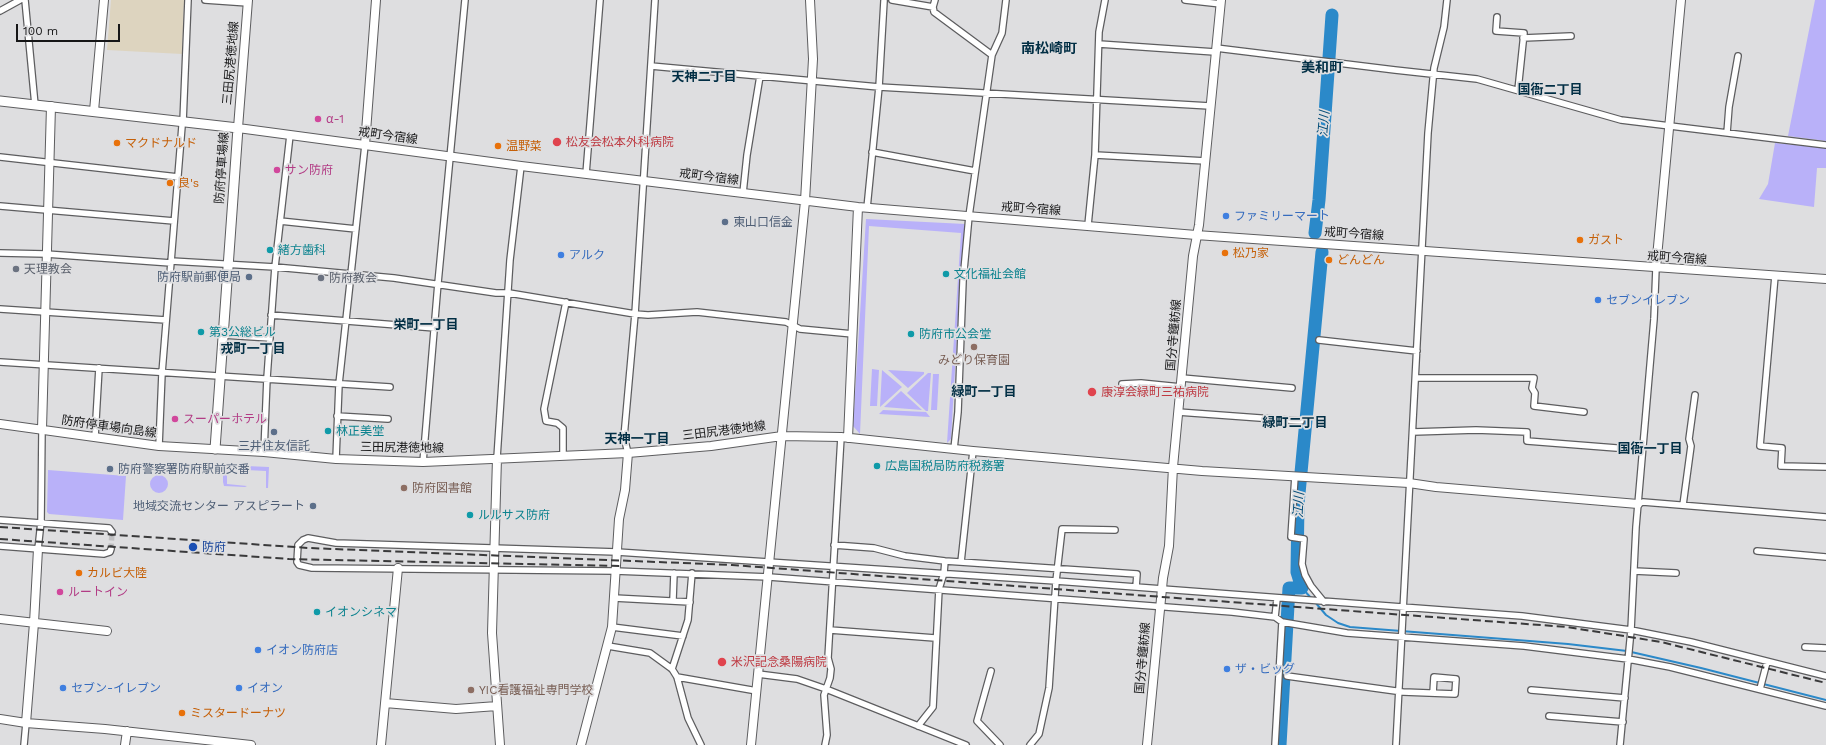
<!DOCTYPE html>
<html>
<head>
<meta charset="utf-8">
<style>
	body { margin:0 }
	#map { position:relative; width:1826px; height:745px; overflow:hidden; background:#dedee0; font-family:"Work Sans",sans-serif }
	canvas { display:block }
	.scale { position:absolute; left:16px; top:24px; width:104px; height:18px; box-sizing:border-box; border:2px solid #161617; border-top:0; padding-left:5px; font-size:12px; line-height:14px; white-space:nowrap; color:#161617; -webkit-text-stroke:3px #dedee0; paint-order:stroke }
</style>
</head>
<body>
<div id="map">
<canvas width="1826" height="745"></canvas>
<div class="scale">100 m</div>
</div>
<script>
const g = document.querySelector('canvas').getContext('2d');
g.lineJoin = 'round';
function paint(path, color) { g.fillStyle = color; g.fill(path, 'evenodd'); }
const toPath = rows => new Path2D(rows.map(r => 'M' + r).join(''));
function strokePath(path, color, width, dash) { g.strokeStyle = color; g.lineWidth = width; g.lineCap = dash ? 'butt' : 'round'; g.setLineDash(dash || []); g.stroke(path); }
function drawText(font, color, halo, rows, align = 'center') {
  g.font = font + ' "Work Sans","Noto Sans JP",sans-serif'; g.lineWidth = 3.5; g.setLineDash([]); g.textBaseline = 'middle'; g.strokeStyle = halo; g.fillStyle = color; for (const [text, x, y, turn = 0] of rows) {
    g.save(); g.translate(x, y); g.rotate((+turn || 0) * Math.PI / 180); g.textAlign = isNaN(turn) ? turn : align; if (halo) g.strokeText(text, 0, 0); g.fillText(text, 0, 0); g.restore();
  }
}
const commercial = toPath([
	[111,0,184,0,182,54,107,50]
]);
const green = toPath([
	[1815,0,1826,0,1826,141,1788,136],
	[1775,143,1826,148,1826,168,1817,168,1814,207,1759,199,1768,184],
	[866,219,965,224,960,281,951,439,947,443,961,233,869,226,860,434,853,426],
	[872,369,879,370,877,406,870,406],
	[882,370,902,387,880,407],
	[888,370,924,372,924,374,908,388],
	[928,373,931,373,928,411,926,411,907,393],
	[933,374,939,374,937,410,931,410],
	[901,391,922,410,884,407],
	[883,410,926,412,930,417,879,414],
	[223,465,269,467,268,488,266,488,266,471,227,469,227,484,247,486,245,487,224,486,223,482],
	[48,470,126,476,123,520,49,514,47,512],
	'150 484a9 9 0 1 1 18 0a9 9 0 1 1-18 0Z'
]);
const stream = toPath([
	[1302,588,1312,599],
	[1315,602,1326,615,1338,623,1350,627,1568,644,1627,651,1701,668,1826,700]
]);
const river = toPath([
	[1315,233,1319,200,1332,15],
	[1280,745,1289,588,1302,588,1297,572,1298,504,1322,252]
]);
const streetTunnel = toPath([
	[111,549,112,532]
]);
const street = toPath([
	[25,0,35,105],
	[205,0,248,3],
	[892,0,933,7],
	[935,0,933,7,934,12,992,55],
	[1185,0,1221,4],
	[0,11,20,0],
	[1497,17,1496,31,1524,33,1518,90],
	[1523,38,1571,36],
	[1099,44,1215,52],
	[1216,48,1395,70,1477,79,1621,120,1826,145],
	[651,66,879,87,1210,106],
	[183,122,188,0],
	[1727,133,1729,107,1738,56],
	[872,152,975,171],
	[1095,155,1206,161],
	[0,157,178,177],
	[586,174,600,0],
	[743,193,747,155,760,76],
	[0,206,174,221],
	[867,208,879,87,884,1],
	[280,221,356,229],
	[1088,225,1095,155,1099,32,1105,0],
	[0,253,46,254,171,263],
	[171,261,275,267,394,278,496,293,509,293,635,314,648,315,697,312,786,322,800,329,853,334],
	[1775,276,1760,446,1782,448,1781,466,1826,467],
	[0,309,166,320],
	[271,315,435,328],
	[223,335,270,338],
	[1319,340,1417,351],
	[0,362,390,387],
	[1182,378,1292,388],
	[1416,378,1534,378,1532,388,1535,393,1534,406,1584,412],
	[1122,384,1141,383,1181,387],
	[1178,412,1301,421],
	[337,416,388,419],
	[1413,432,1476,430,1527,432,1527,441,1642,450],
	[95,437,99,368],
	[159,446,162,373,182,126],
	[954,449,958,412,963,281,969,216,992,55,1002,33,1006,0],
	[264,452,267,378,275,267,290,135],
	[628,453,624,437,635,314,655,0],
	[563,456,563,428,557,423,546,421,544,409,566,302],
	[497,458,510,260,521,166],
	[336,459,339,384,365,145],
	[423,462,438,283,465,0],
	[1295,476,1291,537,1304,539,1302,564,1305,575,1311,586,1324,602],
	[1638,504,1643,502,1826,517],
	[1683,505,1691,446,1689,439,1695,395],
	[0,520,109,528,112,532],
	[834,545,874,548,905,556,945,561,1137,574,1136,587],
	[0,546,104,554,110,552,111,549],
	[38,549,41,522,42,429],
	[1757,551,1826,557],
	[961,562,973,451],
	[1634,571,1676,573],
	[614,598,690,602],
	[673,600,674,573],
	[1275,617,1277,599],
	[612,627,683,636],
	[830,630,935,638],
	[608,646,650,653,672,669,677,677,688,718,701,745],
	[1805,647,1826,648],
	[672,669,688,620,692,573],
	[991,671,977,721,1000,745],
	[758,674,797,679,826,689,966,745],
	[1287,676,1403,692,1455,694,1456,679,1434,677,1433,693],
	[1826,676,1691,642,1631,630,1522,616,1056,581,617,552,336,543,308,538,303,540,298,545,297,562,299,565,312,568,615,571,769,577,1232,612,1275,617,1282,622,1347,633,1524,646,1628,659,1670,667,1826,706],
	[677,677,757,691],
	[1760,689,1767,662],
	[1531,690,1625,698],
	[1549,716,1623,722],
	[918,726,933,707,939,589,944,573,945,561],
	[24,745,26,723],
	[825,745,827,735,824,695,830,678,831,669,828,658,841,437],
	[1030,745,1039,734,1049,688,1056,581,1062,529,1115,530],
	[1275,745,1282,622],
	[1396,745,1428,133,1434,68,1444,27,1447,0],
	[1620,745,1631,630,1636,527,1654,319,1656,268]
]);
const secondary = toPath([
	[248,0,238,128,521,166,858,207,1196,235,1826,279],
	[94,111,104,0],
	[365,145,376,0],
	[1656,268,1681,0],
	[0,424,159,446,264,452,336,459,423,462,628,453,711,446,782,436,841,437,973,451,1202,471,1409,483,1436,487,1638,504],
	[42,429,51,106],
	[848,438,858,207],
	[497,458,492,633,500,745],
	[0,619,107,631],
	[385,703,456,709,497,706],
	[0,719,26,723,105,729,251,745],
	[26,723,34,623,38,549],
	[125,745,127,731],
	[381,745,398,568],
	[581,745,612,627,619,519,625,490,628,453],
	[751,745,805,201,813,59,810,0],
	[1147,745,1163,578,1169,546,1173,467,1193,256,1199,225,1221,0]
]);
const primary = toPath([
	[0,101,238,128,215,449]
]);
const rail = toPath([
	[0,527,309,548,732,565,1567,627,1661,642,1826,683],
	[0,539,289,559,622,566]
]);
const markers = [
	[318,119,4,"#d1479c"],
	[557,142,5,"#e0444e"],
	[117,143,4,"#e8710a"],
	[498,146,4,"#e8710a"],
	[277,170,4,"#d1479c"],
	[170,183,4,"#e8710a"],
	[1226,216,4,"#3f7fe0"],
	[725,222,4,"#5c6f8a"],
	[1580,240,4,"#e8710a"],
	[270,250,4,"#0f9aa8"],
	[1225,253,4,"#e8710a"],
	[561,255,4,"#3f7fe0"],
	[1329,260,4,"#e8710a"],
	[16,269,4,"#6b7280"],
	[946,274,4,"#0f9aa8"],
	[249,277,4,"#5c6f8a"],
	[321,278,4,"#6b7280"],
	[1598,300,4,"#3f7fe0"],
	[201,332,4,"#0f9aa8"],
	[911,334,4,"#0f9aa8"],
	[974,347,4,"#8d6e63"],
	[1092,392,5,"#e0444e"],
	[175,419,4,"#d1479c"],
	[328,431,4,"#0f9aa8"],
	[274,432,4,"#5c6f8a"],
	[877,466,4,"#0f9aa8"],
	[110,469,4,"#5c6f8a"],
	[404,488,4,"#8d6e63"],
	[313,506,4,"#5c6f8a"],
	[470,515,4,"#0f9aa8"],
	[193,547,5,"#1a4fb4"],
	[79,573,4,"#e8710a"],
	[60,592,4,"#d1479c"],
	[317,612,4,"#0f9aa8"],
	[258,650,4,"#3f7fe0"],
	[722,662,5,"#e0444e"],
	[1227,669,4,"#3f7fe0"],
	[63,688,4,"#3f7fe0"],
	[239,688,4,"#3f7fe0"],
	[471,690,4,"#8d6e63"],
	[182,713,4,"#e8710a"]
];
const streetNames = [
	["三田尻港徳地線",231,63,-85],
	["戒町今宿線",388,136,8],
	["防府停車場線",222,168,-86],
	["戒町今宿線",709,177,7],
	["戒町今宿線",1031,209,4],
	["戒町今宿線",1354,234,4],
	["戒町今宿線",1677,258,4],
	["国分寺鐘紡線",1174,335,-85],
	["防府停車場向島線",109,427,8],
	["三田尻港徳地線",724,431,-7],
	["三田尻港徳地線",402,448,1],
	["国分寺鐘紡線",1143,658,-85]
];
const hotelNames = [
	["α-1",326,119],
	["サン防府",285,170],
	["スーパーホテル",183,419],
	["ルートイン",68,592]
];
const healthNames = [
	["松友会松本外科病院",566,142],
	["康淳会緑町三祐病院",1101,392],
	["米沢記念桑陽病院",731,662]
];
const foodNames = [
	["マクドナルド",125,143],
	["温野菜",506,146],
	["良's",178,183],
	["ガスト",1588,240],
	["松乃家",1233,253],
	["どんどん",1337,260],
	["カルビ大陸",87,573],
	["ミスタードーナツ",190,713]
];
const shopNames = [
	["ファミリーマート",1234,216],
	["アルク",569,255],
	["セブンイレブン",1606,300],
	["イオン防府店",266,650],
	["ザ・ビッグ",1235,669],
	["セブン-イレブン",71,688],
	["イオン",247,688]
];
const serviceNames = [
	["東山口信金",733,222],
	["防府駅前郵便局",241,277,"right"],
	["三井住友信託",274,446,"center"],
	["防府警察署防府駅前交番",118,469],
	["地域交流センター アスピラート",305,506,"right"]
];
const cultureNames = [
	["緒方歯科",278,250],
	["文化福祉会館",954,274],
	["第3公総ビル",209,332],
	["防府市公会堂",919,334],
	["林正美堂",336,431],
	["広島国税局防府税務署",885,466],
	["ルルサス防府",478,515],
	["イオンシネマ",325,612]
];
const worshipNames = [
	["天理教会",24,269],
	["防府教会",329,278]
];
const educationNames = [
	["みどり保育園",974,360,"center"],
	["防府図書館",412,488],
	["YIC看護福祉専門学校",479,690]
];
const transitNames = [
	["防府",202,547]
];
const neighbourhoodNames = [
	["天神二丁目",704,77],
	["国衙二丁目",1550,90],
	["栄町一丁目",426,325],
	["戎町一丁目",253,349],
	["緑町一丁目",984,392],
	["緑町二丁目",1295,423],
	["天神一丁目",637,439],
	["国衙一丁目",1650,449]
];
const waterNames = [
	["江川",1324,124,-85],
	["江川",1299,505,-87]
];
const quarterNames = [
	["南松崎町",1049,49],
	["美和町",1322,68]
];
paint(commercial, '#ddd4bf');
paint(green, '#b9b1f9');
strokePath(stream, '#2b89c9', 2);
strokePath(river, '#2b89c9', 13);
strokePath(streetTunnel, '#c0c0c2', 5.5, [5.5, 3]);
strokePath(street, '#5d5d5f', 8);
strokePath(secondary, '#5d5d5f', 10);
strokePath(primary, '#5d5d5f', 11);
strokePath(street, '#fff', 5.5);
strokePath(secondary, '#fff', 8);
strokePath(primary, '#fff', 9);
strokePath(rail, '#3a3a3b', 2, [8, 4]);
for (const [x, y, r, color] of markers) { const dot = new Path2D(); dot.arc(x, y, r, 0, 2 * Math.PI); g.fillStyle = color; g.fill(dot); strokePath(dot, '#dedee0', 1.5); }
drawText('12px', '#161617', '#dedee0', streetNames);
drawText('12px', '#b23c85', '#dedee0', hotelNames, 'left');
drawText('12px', '#be3a42', '#dedee0', healthNames, 'left');
drawText('12px', '#c56008', '#dedee0', foodNames, 'left');
drawText('12px', '#366cbe', '#dedee0', shopNames, 'left');
drawText('12px', '#4e5e75', '#dedee0', serviceNames, 'left');
drawText('12px', '#0d838f', '#dedee0', cultureNames, 'left');
drawText('12px', '#5b616d', '#dedee0', worshipNames, 'left');
drawText('12px', '#785e54', '#dedee0', educationNames, 'left');
drawText('12px', '#164399', '#dedee0', transitNames, 'left');
drawText('bold 13px', '#012e44', '#dedee0', neighbourhoodNames);
drawText('italic 13px', '#054d78', '#dedee0', waterNames);
drawText('bold 14px', '#012e44', '#dedee0', quarterNames);
</script>
</body>
</html>
